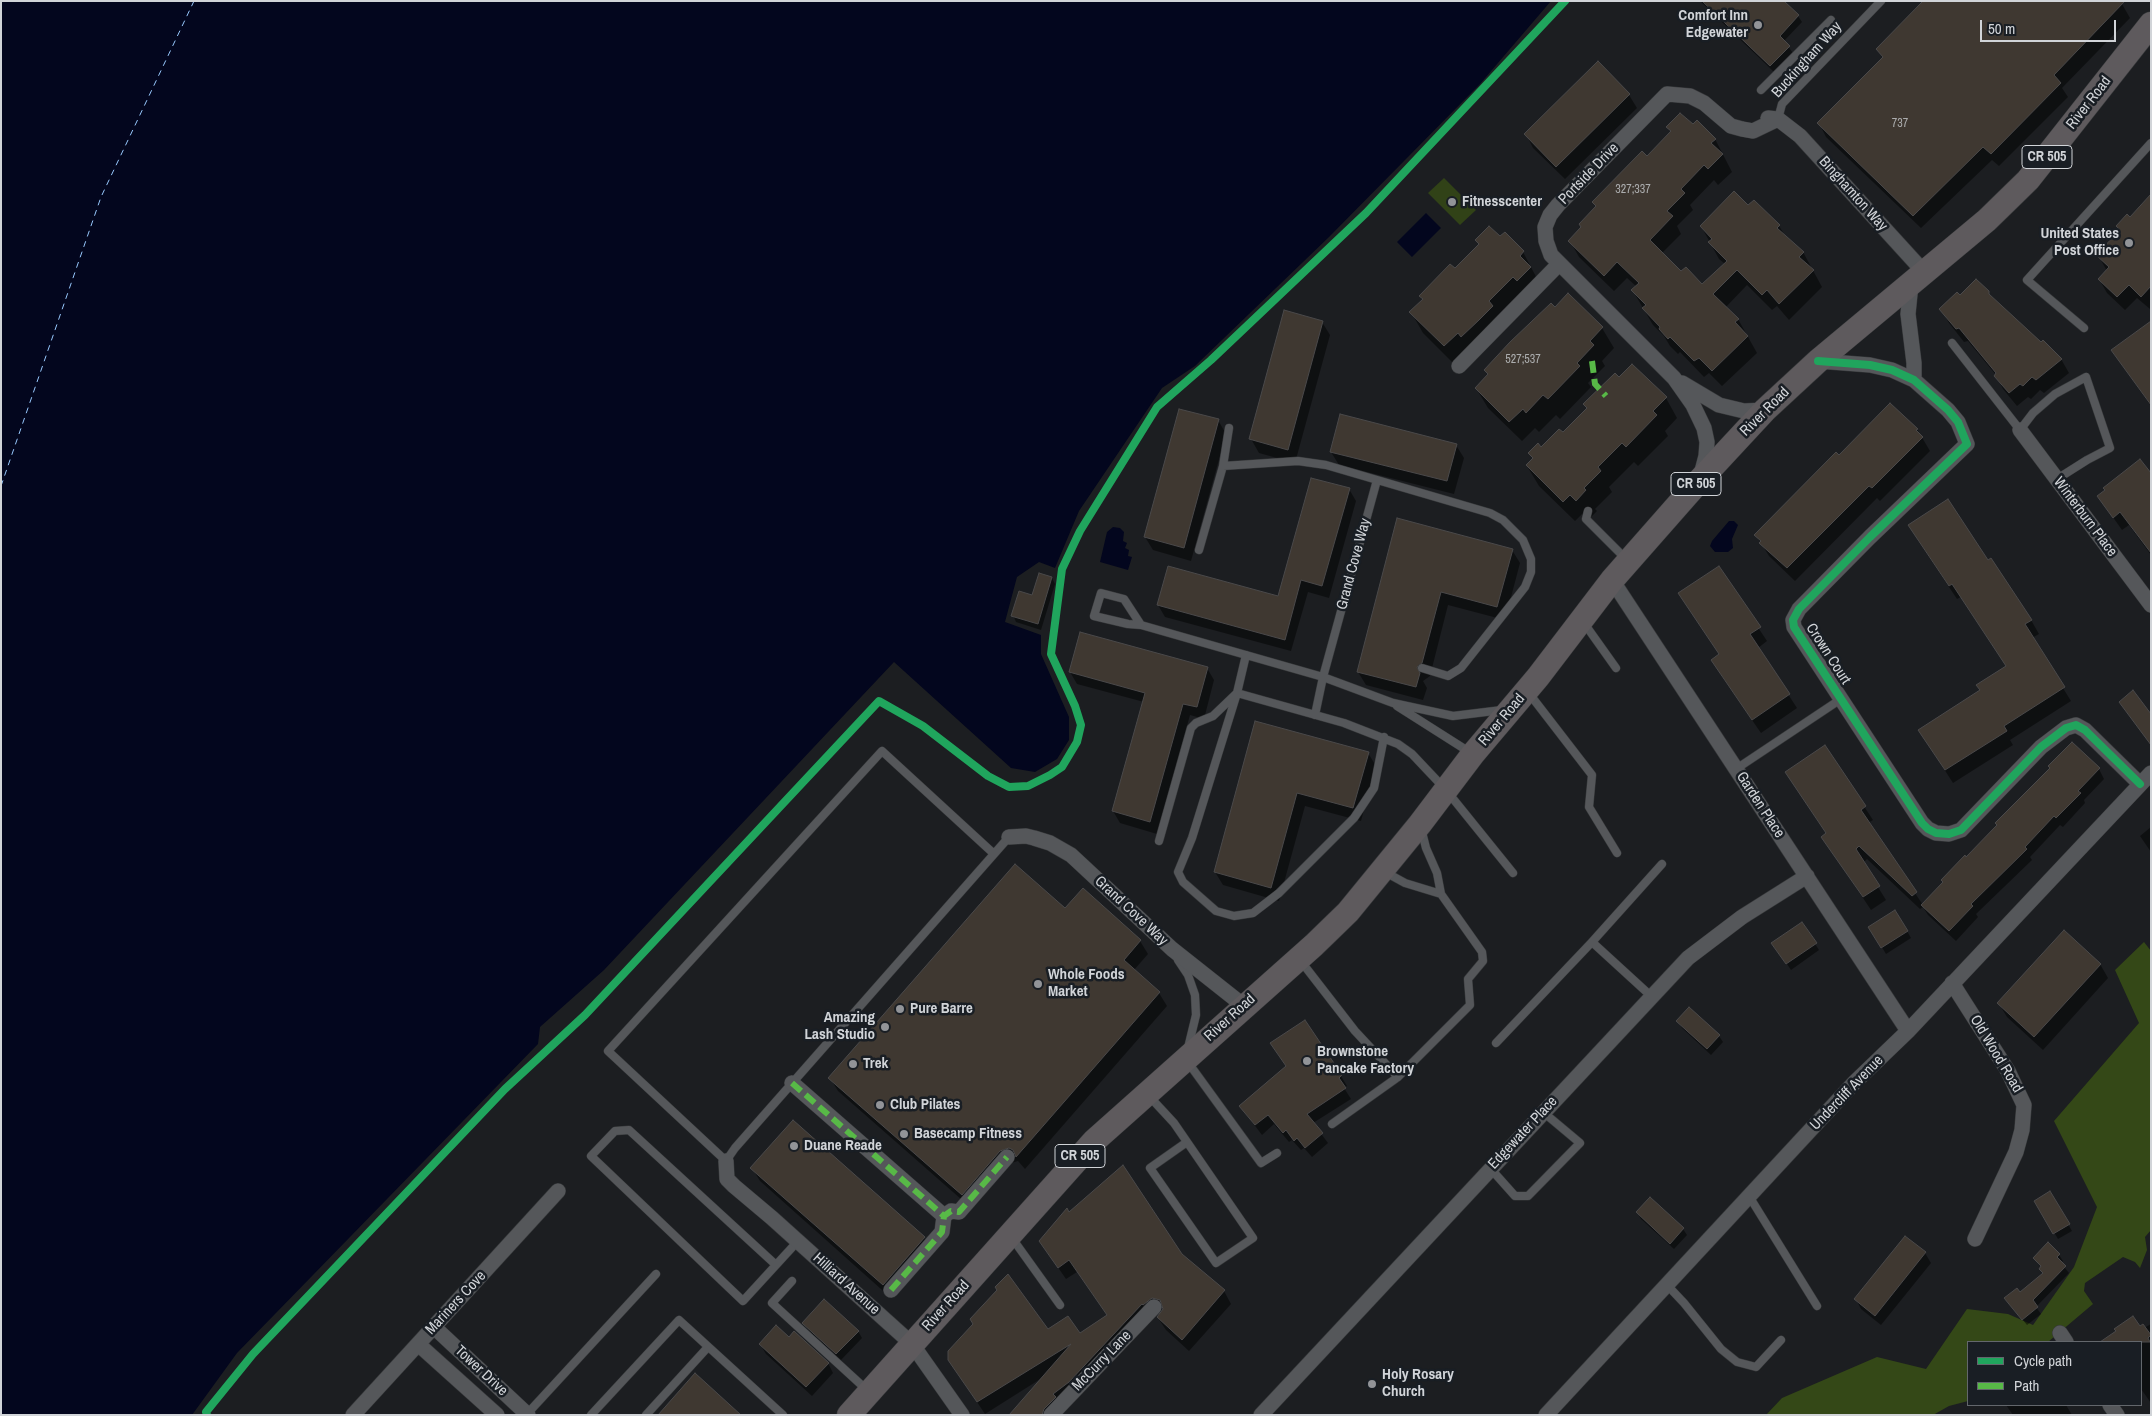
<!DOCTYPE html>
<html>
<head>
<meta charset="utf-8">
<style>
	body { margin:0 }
	#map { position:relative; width:2152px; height:1416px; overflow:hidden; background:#1c1e21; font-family:"Archivo Narrow",sans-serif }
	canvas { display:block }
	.frame { position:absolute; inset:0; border:2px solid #d1d4d8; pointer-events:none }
	.legend { position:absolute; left:1967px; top:1341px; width:175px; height:65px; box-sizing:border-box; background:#191e24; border:1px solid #63676c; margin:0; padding:6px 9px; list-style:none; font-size:15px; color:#d1d4d8 }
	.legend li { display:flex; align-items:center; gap:10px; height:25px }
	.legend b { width:25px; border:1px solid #63676c }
	.scale { position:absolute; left:1980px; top:20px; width:136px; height:22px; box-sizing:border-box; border:2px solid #d1d4d8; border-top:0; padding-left:6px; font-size:15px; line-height:18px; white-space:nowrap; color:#d1d4d8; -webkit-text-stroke:4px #191e24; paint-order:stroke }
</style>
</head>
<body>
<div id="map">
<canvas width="2152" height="1416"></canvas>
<div class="frame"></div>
<ul class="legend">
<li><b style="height:6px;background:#20a55d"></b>Cycle path</li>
<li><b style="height:6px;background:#58b947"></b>Path</li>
</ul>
<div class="scale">50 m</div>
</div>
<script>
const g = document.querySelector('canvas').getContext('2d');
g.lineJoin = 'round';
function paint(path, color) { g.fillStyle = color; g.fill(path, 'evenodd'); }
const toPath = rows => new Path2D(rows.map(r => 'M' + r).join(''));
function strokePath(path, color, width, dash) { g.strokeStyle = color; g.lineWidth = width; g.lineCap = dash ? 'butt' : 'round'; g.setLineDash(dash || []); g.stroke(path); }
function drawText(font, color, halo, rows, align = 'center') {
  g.font = font + ' "Archivo Narrow",sans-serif'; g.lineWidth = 5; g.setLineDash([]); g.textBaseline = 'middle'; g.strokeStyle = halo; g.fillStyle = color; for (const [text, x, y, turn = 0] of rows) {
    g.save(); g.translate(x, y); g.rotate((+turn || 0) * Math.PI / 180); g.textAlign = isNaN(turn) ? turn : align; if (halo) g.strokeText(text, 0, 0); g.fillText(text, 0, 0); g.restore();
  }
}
const green = toPath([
	[1444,178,1476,210,1460,225,1428,193]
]);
const forest = toPath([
	[2144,942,2151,951,2151,1230,2145,1237,2147,1250,2140,1268,2135,1262,2123,1257,2085,1283,2084,1291,2093,1304,2048,1342,2023,1341,2021,1342,1968,1342,1968,1401,1949,1406,1933,1415,1766,1415,1782,1398,1877,1357,1926,1369,1967,1309,2008,1314,2033,1325,2074,1267,2097,1207,2054,1121,2139,1023,2115,970]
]);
const water = toPath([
	[1,1,1551,1,1480,84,1329,237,1195,366,1162,388,1079,511,1055,568,1039,562,1017,577,1005,622,1041,635,1041,654,1069,717,1069,740,1057,759,1035,772,1011,768,894,662,604,970,540,1027,538,1044,237,1353,192,1415,1,1415],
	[1426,213,1441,228,1412,257,1397,242],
	[1729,521,1734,521,1738,525,1732,539,1733,548,1728,552,1715,552,1710,546,1712,541],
	[1113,527,1120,528,1124,532,1123,541,1127,543,1125,548,1129,550,1128,556,1132,557,1128,570,1100,562,1107,532]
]);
const shadow = toPath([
	[1700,1,1773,1,1798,16,1802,22,1784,41,1793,53,1774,72],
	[2122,4,2130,18,2062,88,2068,97,1999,166,1992,160,1921,228,1826,137,1819,123,1883,59,1878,49],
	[1629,95,1637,108,1565,179,1533,148,1526,134],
	[1693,126,1715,139,1732,172,1718,185,1714,180,1690,205,1693,210,1677,226,1681,234,1662,253,1681,273,1702,286,1725,264,1719,259,1701,226,1748,207,1779,226,1786,237,1803,252,1822,287,1789,320,1777,306,1772,310,1747,285,1725,308,1738,319,1757,353,1722,386,1709,373,1704,377,1680,352,1678,354,1670,346,1664,336,1653,325,1633,291,1637,287,1627,278,1614,291,1579,257,1570,241,1582,228,1596,207,1593,202,1647,158,1671,132,1668,127],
	[2151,196,2151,308,2150,309,2137,298,2125,310,2107,293,2099,279,2107,271,2098,255,2120,231,2117,226,2130,218],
	[1500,238,1523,252,1542,288,1456,366,1423,333,1411,312,1423,300,1421,296,1455,270,1479,245,1476,240],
	[1988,292,1992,299,2041,344,2061,359,2069,373,2044,393,2040,390,2031,399,2028,397,2017,406,2003,389,1996,375,1968,341,1964,342,1949,323,1941,309,1960,297],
	[1568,295,1602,328,1614,348,1602,361,1605,366,1588,383,1591,387,1560,419,1556,415,1539,432,1535,428,1522,441,1488,408,1476,388,1488,376,1486,371],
	[1322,322,1330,335,1295,463,1259,453,1251,439],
	[2151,322,2151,406,2112,351],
	[1619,379,1666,398,1677,418,1665,431,1668,436,1638,466,1634,462,1609,487,1612,492,1595,509,1597,511,1588,520,1582,514,1575,521,1539,486,1527,466,1533,460,1530,453,1541,448,1563,434,1588,409,1585,404],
	[1218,420,1226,434,1191,561,1153,550,1145,537],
	[1917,429,1930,451,1880,501,1877,498,1795,581,1769,556,1756,535,1839,457],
	[1456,445,1464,458,1454,494,1339,465,1331,452],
	[2151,475,2151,555,2129,525,2122,530,2098,496],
	[1349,489,1356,501,1329,598,1308,592,1291,651,1165,617,1158,605,1279,598],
	[1398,520,1512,550,1520,563,1505,620,1448,605,1430,676,1423,681,1427,688,1423,700,1366,685,1358,672],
	[1917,539,1988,562,2031,620,2039,634,2032,638,2071,701,2010,740,2013,745,1953,783,1928,744,2007,667,1961,597,1957,599],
	[1718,567,1767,641,1758,648,1797,708,1761,733,1720,674,1720,655,1680,593],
	[1052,578,1055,584,1041,630,1016,622,1013,615],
	[1207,668,1214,680,1204,719,1190,715,1157,834,1120,823,1113,811,1144,702,1077,684,1070,672],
	[1256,722,1368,753,1376,766,1361,821,1305,806,1279,901,1223,885,1215,872],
	[1825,747,1873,820,1868,823,1923,905,1966,858,2099,769,2104,779,2084,800,2085,803,2063,827,2060,825,2030,857,2032,860,1976,914,1978,917,1956,941,1928,915,1923,907,1920,909,1867,859,1863,863,1886,900,1871,910,1831,850,1827,834,1786,773],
	[2151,827,2151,852,2140,836],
	[1065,910,1140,941,1148,954,1134,970,1159,993,1167,1006,1025,1169,1018,1161,1008,1164,970,1207,838,1091,830,1078],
	[1802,924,1819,950,1791,970,1777,949],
	[1907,931,1911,938,1886,954,1874,934],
	[2100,964,2108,978,2043,1050,2007,1017,1999,1004],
	[1305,1021,1341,1076,1347,1086,1344,1088,1351,1099,1313,1123,1328,1143,1312,1157,1304,1148,1301,1150,1292,1140,1289,1142,1274,1124,1262,1135,1240,1106,1287,1067,1277,1053],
	[1678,1022,1719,1036,1723,1042,1711,1055,1682,1028],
	[752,1168,924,1238,932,1251,891,1298,760,1181],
	[2050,1193,2072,1231,2058,1239,2036,1201],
	[1650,1198,1683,1229,1687,1235,1674,1249,1641,1219,1637,1212],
	[1069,1214,1181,1255,1224,1291,1231,1304,1189,1351,1166,1330,1158,1318,1164,1310,1155,1312,1058,1415,1011,1415,1042,1378,985,1414,949,1360,1047,1330,1080,1335,1108,1316,1077,1272,1066,1279,1048,1253],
	[1906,1238,1925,1253,1931,1263,1881,1325,1861,1309,1856,1299],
	[2048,1244,2059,1255,2063,1261,2061,1263,2069,1273,2036,1307,2041,1314,2027,1325,2010,1304,2043,1274,2040,1269,2042,1268,2034,1258],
	[804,1323,858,1331,862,1338,841,1360,807,1329],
	[2151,1324,2151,1403,2141,1389,2141,1342,2104,1342,2117,1332,2144,1328],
	[789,1339,828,1363,833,1373,812,1396,766,1354,760,1344],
	[2006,1405,2066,1405,2072,1415,2013,1415]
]);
const ferry = toPath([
	[1,486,101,197,194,1]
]);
const building = toPath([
	[1702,1,1784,1,1799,15,1780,36,1790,46,1770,66,1702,1],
	[1923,1,2125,1,2054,75,2061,83,1991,154,1983,147,1913,216,1817,123,1883,57,1876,49,1923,1],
	[1598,61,1630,94,1556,167,1524,134,1598,61],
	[1680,113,1693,124,1697,120,1716,139,1711,143,1723,154,1708,169,1704,165,1681,189,1685,193,1667,211,1673,216,1650,240,1681,271,1686,267,1702,284,1727,261,1708,242,1712,239,1700,226,1734,191,1748,205,1754,200,1780,225,1777,228,1804,252,1799,257,1814,270,1779,304,1767,290,1762,295,1737,270,1713,294,1739,319,1735,322,1748,336,1712,371,1699,358,1694,361,1670,337,1668,339,1659,329,1660,327,1642,308,1646,305,1631,290,1639,283,1617,262,1604,276,1568,241,1581,227,1579,224,1596,206,1592,202,1642,151,1647,156,1671,131,1666,127,1680,113],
	[2151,194,2151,286,2141,297,2129,285,2117,297,2098,279,2109,267,2096,255,2120,230,2116,226,2127,214,2130,217,2151,194],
	[1489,226,1500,236,1505,232,1524,251,1520,256,1531,267,1517,281,1513,277,1489,301,1493,306,1479,320,1461,337,1458,333,1444,346,1409,312,1423,299,1419,296,1450,264,1455,268,1479,244,1475,240,1489,226],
	[1976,279,1989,291,1989,294,2041,342,2043,340,2062,359,2036,380,2032,377,2023,386,2020,384,2009,393,1994,376,1996,373,1959,328,1956,329,1939,309,1957,292,1960,295,1976,279],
	[1568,293,1603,327,1590,341,1594,345,1577,363,1580,366,1548,399,1543,395,1526,413,1523,409,1509,422,1475,388,1488,374,1484,370,1510,342,1551,303,1555,307,1568,293],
	[1284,310,1323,321,1288,450,1249,439,1284,310],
	[2151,321,2151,405,2111,350,2151,321],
	[1632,364,1667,397,1653,411,1657,415,1626,447,1622,443,1598,467,1601,471,1584,488,1586,490,1576,501,1570,495,1563,502,1526,465,1533,458,1528,453,1538,443,1541,447,1559,429,1563,432,1587,408,1583,404,1615,373,1619,377,1632,364],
	[1890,403,1918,429,1916,430,1923,437,1872,488,1869,486,1787,568,1759,543,1761,541,1754,535,1836,452,1839,455,1890,403],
	[1179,409,1219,419,1184,548,1144,537,1179,409],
	[1340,414,1457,444,1447,481,1330,452,1340,414],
	[2140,459,2151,473,2151,553,2120,512,2113,518,2097,496,2105,490,2103,488,2140,459],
	[1311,478,1350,488,1322,586,1301,580,1285,640,1157,605,1168,566,1278,596,1311,478],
	[1948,499,1988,560,1991,558,2032,620,2025,624,2065,687,2004,726,2007,731,1945,770,1918,730,1980,690,1976,685,2006,666,1952,584,1949,586,1908,525,1948,499],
	[1397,518,1513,549,1497,607,1441,592,1422,663,1417,667,1420,673,1416,687,1357,672,1397,518],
	[1719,566,1761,627,1750,634,1790,694,1752,720,1711,660,1719,654,1678,593,1719,566],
	[1039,573,1052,577,1038,624,1011,616,1019,591,1032,595,1039,573],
	[1080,632,1208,667,1197,707,1183,704,1150,822,1112,811,1145,693,1069,672,1080,632],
	[2133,690,2151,714,2151,745,2119,702,2133,690],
	[1255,721,1369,752,1353,808,1297,793,1271,888,1214,872,1255,721],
	[2072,742,2100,768,2078,791,2081,793,2056,818,2054,816,2025,847,2027,849,1971,904,1973,906,1949,931,1921,905,1943,882,1941,880,1965,855,1966,857,1997,825,1995,823,2050,768,2048,766,2072,742],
	[1825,745,1866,806,1861,810,1917,892,1912,896,1859,846,1856,849,1880,886,1863,897,1821,837,1826,833,1785,772,1825,745],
	[1015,864,1065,908,1083,888,1141,940,1124,960,1160,992,1016,1157,1013,1150,1009,1148,1000,1151,962,1195,828,1078,1015,864],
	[1895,910,1908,931,1881,948,1868,927,1895,910],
	[1802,922,1817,943,1786,964,1771,943,1802,922],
	[2064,930,2101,964,2034,1037,1997,1003,2064,930],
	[1689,1007,1720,1035,1707,1049,1676,1021,1689,1007],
	[1305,1020,1342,1075,1339,1078,1346,1088,1307,1114,1323,1133,1305,1148,1297,1138,1294,1141,1286,1130,1283,1133,1268,1115,1255,1125,1239,1106,1286,1066,1270,1043,1305,1020],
	[793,1120,925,1237,883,1285,750,1168,793,1120],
	[1123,1165,1182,1254,1225,1290,1182,1340,1157,1317,1163,1309,1160,1300,1152,1298,1143,1305,1142,1304,1069,1382,1053,1394,1056,1397,1044,1409,1042,1415,1009,1415,1071,1344,977,1402,948,1360,948,1351,973,1324,970,1319,997,1290,995,1287,1008,1274,1048,1329,1068,1316,1080,1333,1107,1315,1069,1260,1058,1268,1039,1241,1067,1208,1069,1212,1123,1165],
	[2050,1191,2070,1224,2053,1234,2034,1201,2050,1191],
	[1650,1197,1684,1228,1670,1244,1636,1212,1650,1197],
	[1905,1236,1926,1252,1875,1316,1854,1299,1905,1236],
	[2048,1242,2060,1254,2057,1257,2066,1266,2033,1300,2038,1307,2022,1320,2004,1298,2017,1288,2020,1292,2043,1273,2039,1269,2041,1266,2033,1258,2048,1242],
	[824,1299,859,1331,836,1354,802,1323,824,1299],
	[2133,1316,2140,1326,2143,1324,2151,1335,2148,1338,2150,1342,2100,1342,2116,1331,2114,1329,2133,1316],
	[776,1325,789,1337,794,1331,829,1363,806,1387,759,1344,776,1325],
	[695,1373,741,1415,658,1415,695,1373]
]);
const lane = toPath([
	[1761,90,1831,20],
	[1778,119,1782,104,1881,1],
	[2084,328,2027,280,2151,143],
	[1952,343,2020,430,2033,413,2055,394,2086,377,2110,448,2087,460,2057,479],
	[1223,466,1229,428],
	[1588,511,1586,519,1627,560],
	[1199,550,1223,466,1298,461,1326,465,1490,513,1503,520,1523,540,1531,559,1531,572,1525,587,1461,668,1448,676,1422,668],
	[1584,623,1616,668],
	[1141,625,1128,624,1094,616,1101,593,1124,599,1141,625,1323,677,1377,480],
	[1246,655,1237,693,1344,723,1398,744,1412,754,1446,790,1513,873],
	[1528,692,1592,775,1589,807,1617,853],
	[1397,706,1471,753],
	[1315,715,1323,677,1393,703,1453,716,1502,710],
	[1736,769,1841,699],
	[1159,841,1191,728,1196,723,1213,716,1237,693,1192,838,1178,872,1183,882,1216,911,1234,916,1253,913,1279,893,1354,818,1374,788,1384,737],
	[993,853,882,751,608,1051,726,1161,735,1148,1009,837],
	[1385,872,1405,883,1441,894],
	[1592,942,1662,864],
	[1178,960,1188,975,1195,995,1196,1015,1188,1048],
	[1300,960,1355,1031,1398,1077],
	[1496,1043,1592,942,1651,996],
	[1187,1061,1261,1163,1277,1153],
	[1149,1096,1174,1123,1253,1238,1216,1263,1150,1168,1187,1142],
	[1332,1124,1398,1077,1470,1005,1468,979,1483,961,1482,952,1441,894,1437,873,1426,848,1421,828],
	[1490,1168,1515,1196,1528,1196,1580,1143,1543,1112],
	[1749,1196,1817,1306],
	[1012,1238,1060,1305],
	[776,1265,629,1130,615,1131,591,1156,743,1301,798,1241],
	[792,1281,772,1303,868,1391],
	[1667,1285,1684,1303,1721,1349,1737,1362,1756,1367,1781,1340],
	[527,1414,656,1274],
	[591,1415,679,1320,783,1415],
	[646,1415,708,1347]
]);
const street = toPath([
	[1768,118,1778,119,1800,136,1924,272],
	[1911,284,1908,314,1914,363,1914,380],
	[1818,361,1870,365,1892,370,1914,380,1948,410,1958,422,1967,444,1870,537,1799,609,1793,620,1794,627,1922,823,1928,829,1936,833,1949,834,1961,830,2041,747,2066,728,2076,725,2085,730,2140,784],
	[1459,366,1559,264],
	[1682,383,1719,405,1744,411,1765,410],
	[2020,430,2151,605],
	[1701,475,1706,456,1707,442,1704,428,1693,405,1674,378,1551,255,1546,241,1545,227,1550,215,1558,205,1667,94,1690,96,1704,103,1731,126,1742,129,1753,131,1778,119],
	[1612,580,1908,1031],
	[1009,837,1026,836,1034,838,1050,843,1071,855,1172,949,1244,1006],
	[1952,983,2008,1071,2024,1105,2022,1130,2016,1152,1975,1239],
	[792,1083,944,1216],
	[726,1161,727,1179,734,1186,772,1218,912,1344,962,1415],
	[891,1290,942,1232,944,1216,951,1211,959,1212,1007,1157],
	[434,1327,528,1415],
	[2060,1333,2066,1342],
	[418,1344,497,1415],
	[2110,1405,2117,1415],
	[353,1415,558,1191],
	[1051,1415,1154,1307],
	[1261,1415,1688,958,1742,917,1807,876],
	[1546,1415,1854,1083,1908,1031,2151,773]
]);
const primary = toPath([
	[849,1415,1094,1141,1314,945,1348,912,1420,824,1473,754,1538,677,1612,580,1700,480,1765,410,1818,361,1987,220,2028,180,2151,24]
]);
const quiet = toPath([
	[1592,361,1595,384,1606,396],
	[792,1083,944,1216],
	[891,1290,942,1232,944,1216,951,1211,959,1212,1007,1157]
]);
const cycleway = toPath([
	[1818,361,1870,365,1892,370,1914,380,1948,410,1958,422,1967,444,1870,537,1799,609,1793,620,1794,627,1922,823,1928,829,1936,833,1949,834,1961,830,2041,747,2066,728,2076,725,2085,730,2140,784],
	[207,1415,206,1412,253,1354,505,1089,585,1015,879,701,923,726,988,776,1009,787,1028,786,1050,775,1062,767,1077,742,1081,725,1075,706,1051,654,1062,569,1080,531,1157,407,1211,360,1366,213,1565,1]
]);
const markers = [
	[1758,25,5,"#929498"],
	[1452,202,5,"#929498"],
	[2129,243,5,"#929498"],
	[1038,984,5,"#929498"],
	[900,1009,5,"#929498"],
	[885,1027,5,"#929498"],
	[1307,1061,5,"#929498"],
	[853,1064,5,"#929498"],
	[880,1105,5,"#929498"],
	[904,1134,5,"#929498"],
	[794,1146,5,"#929498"],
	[1372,1384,5,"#929498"]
];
const numberNames = [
	["737",1900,124],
	["327;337",1633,190],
	["527;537",1523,360]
];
const shields = [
	[2047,157,50],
	[1696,484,50],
	[1080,1156,50]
];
const shieldNames = [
	["CR 505",2047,157],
	["CR 505",1696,484],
	["CR 505",1080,1156]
];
const poiNames = [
	["Comfort Inn",1748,16,"right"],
	["Edgewater",1748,33,"right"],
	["Fitnesscenter",1462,202],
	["United States",2119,234,"right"],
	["Post Office",2119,251,"right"],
	["Whole Foods",1048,975],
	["Market",1048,992],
	["Pure Barre",910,1009],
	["Amazing",875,1018,"right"],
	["Lash Studio",875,1035,"right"],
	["Brownstone",1317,1052],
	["Pancake Factory",1317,1069],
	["Trek",863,1064],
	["Club Pilates",890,1105],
	["Basecamp Fitness",914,1134],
	["Duane Reade",804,1146],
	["Holy Rosary",1382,1375],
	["Church",1382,1392]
];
const streetNames = [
	["Buckingham Way",1807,60,-48],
	["River Road",2089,103,-52],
	["Portside Drive",1589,174,-46],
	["Binghamton Way",1853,194,48],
	["River Road",1765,412,-45],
	["Winterburn Place",2085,517,53],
	["Grand Cove Way",1354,564,-75],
	["Crown Court",1828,654,57],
	["River Road",1502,720,-50],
	["Garden Place",1760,805,57],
	["Grand Cove Way",1131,911,43],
	["River Road",1230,1018,-42],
	["Old Wood Road",1996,1054,59],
	["Undercliff Avenue",1847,1093,-46],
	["Edgewater Place",1523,1133,-47],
	["Hilliard Avenue",846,1284,42],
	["Mariners Cove",456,1303,-47],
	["River Road",946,1306,-48],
	["McCurry Lane",1102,1361,-46],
	["Tower Drive",481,1371,43]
];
paint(green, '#314217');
paint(forest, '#344817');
paint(water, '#03061e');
paint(shadow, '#0007');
strokePath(ferry, '#97c8fd', 1, [6, 5]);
paint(building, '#3f3831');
strokePath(building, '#4a494a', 1);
strokePath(lane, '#37393b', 9);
strokePath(street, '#37393b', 16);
strokePath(primary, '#37393b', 25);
strokePath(lane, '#55575a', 8);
strokePath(street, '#55575a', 15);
strokePath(primary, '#5e5a5d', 24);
strokePath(quiet, '#58b947', 6, [12, 6]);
strokePath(cycleway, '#20a55d', 8);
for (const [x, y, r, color] of markers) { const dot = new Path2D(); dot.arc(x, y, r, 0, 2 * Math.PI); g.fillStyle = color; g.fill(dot); strokePath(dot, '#191e24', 2); }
drawText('12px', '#acadae', null, numberNames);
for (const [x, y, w] of shields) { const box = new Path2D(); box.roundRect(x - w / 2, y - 11.5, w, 23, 4); g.fillStyle = '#191e24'; g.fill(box); strokePath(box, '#d1d4d8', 1); }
drawText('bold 14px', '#d1d4d8', null, shieldNames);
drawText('bold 15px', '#d1d4d8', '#191e24', poiNames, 'left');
drawText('15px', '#d1d4d8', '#191e24', streetNames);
</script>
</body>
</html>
